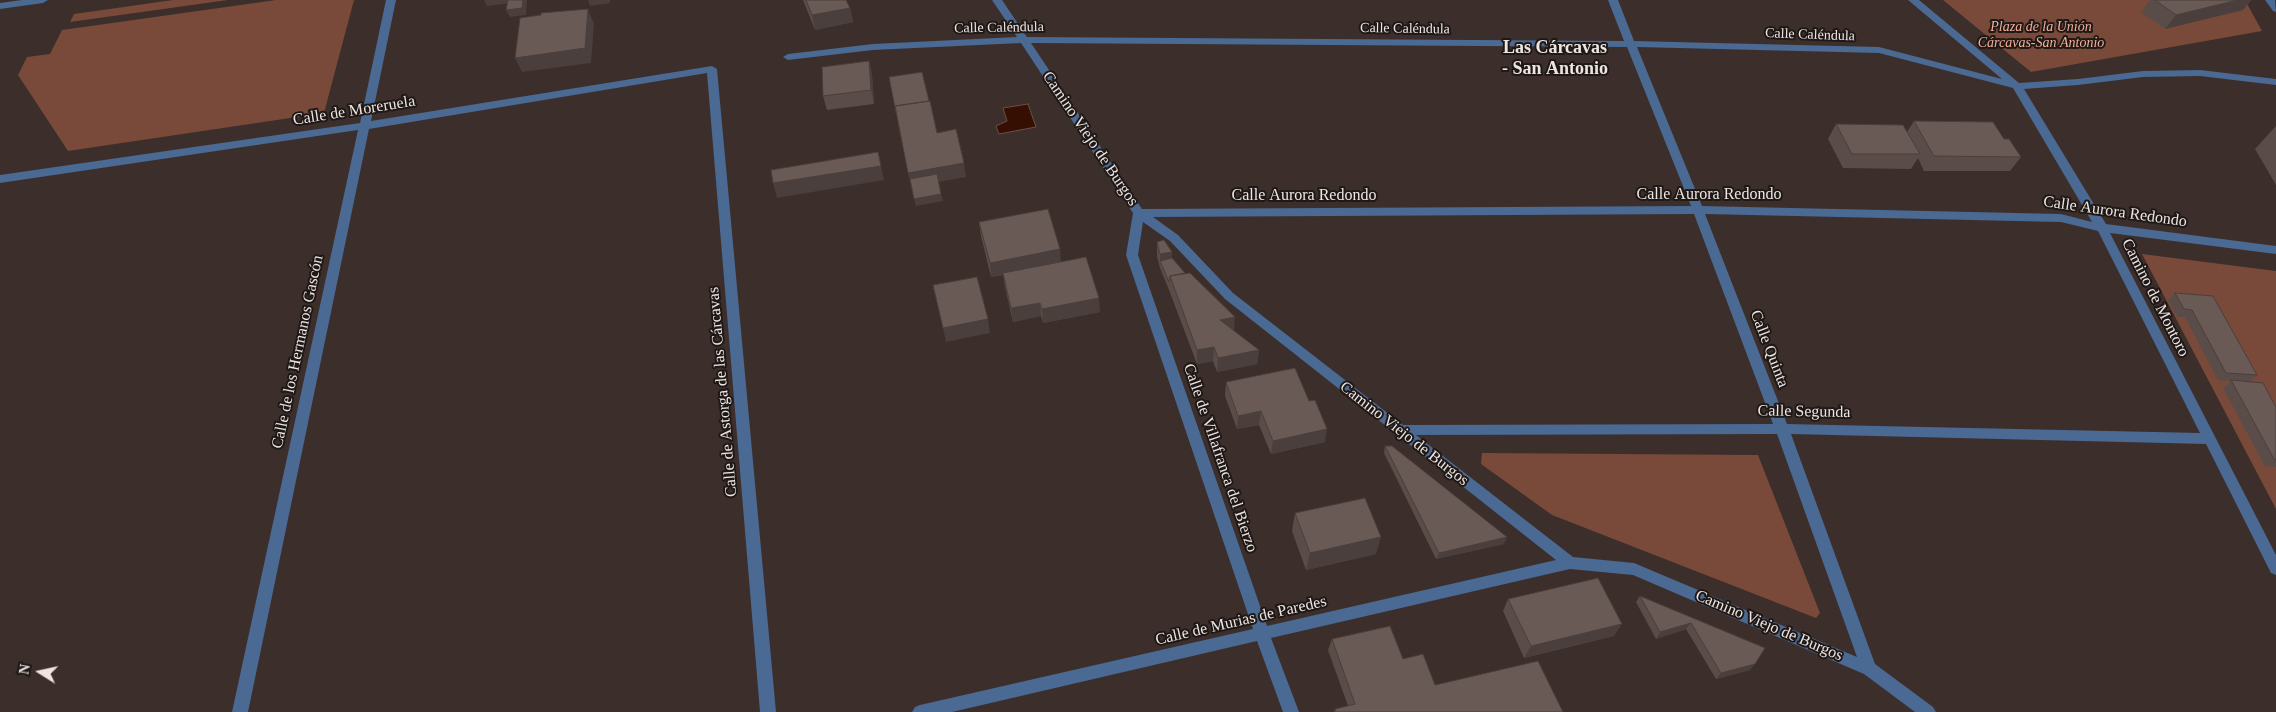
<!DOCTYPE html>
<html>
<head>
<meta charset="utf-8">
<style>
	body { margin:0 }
	#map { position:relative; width:2276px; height:712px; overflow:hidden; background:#3c2e2a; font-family:Georgia,serif }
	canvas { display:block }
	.north { position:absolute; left:15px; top:647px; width:50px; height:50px; -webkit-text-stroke:4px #1e1816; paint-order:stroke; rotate:280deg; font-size:14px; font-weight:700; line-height:20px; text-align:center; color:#eee5e2 }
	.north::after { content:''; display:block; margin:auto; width:18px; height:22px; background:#eee5e2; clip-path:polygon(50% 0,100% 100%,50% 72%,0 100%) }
</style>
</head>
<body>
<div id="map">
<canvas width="2276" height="712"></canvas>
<div class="north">N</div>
</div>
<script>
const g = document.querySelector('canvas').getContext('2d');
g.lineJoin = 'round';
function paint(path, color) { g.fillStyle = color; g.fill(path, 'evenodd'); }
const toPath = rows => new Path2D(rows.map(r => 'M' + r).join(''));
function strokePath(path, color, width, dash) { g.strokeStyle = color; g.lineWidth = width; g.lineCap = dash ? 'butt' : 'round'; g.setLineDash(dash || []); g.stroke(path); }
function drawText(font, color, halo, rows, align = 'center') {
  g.font = font + ' Georgia,serif'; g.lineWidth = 4; g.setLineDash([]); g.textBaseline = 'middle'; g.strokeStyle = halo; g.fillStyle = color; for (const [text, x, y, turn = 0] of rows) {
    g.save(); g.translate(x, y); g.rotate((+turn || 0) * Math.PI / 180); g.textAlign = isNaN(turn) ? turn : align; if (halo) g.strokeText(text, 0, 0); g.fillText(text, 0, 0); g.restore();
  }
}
const green = toPath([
	[173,0,228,0,70,22,74,14],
	[276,0,354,0,324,113,68,151,18,75,27,57,50,54,62,30],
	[1943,0,2245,0,2262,31,2031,72],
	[2142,254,2276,271,2276,509],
	[1482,453,1758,455,1820,613,1816,618,1552,515,1481,464]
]);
const water = toPath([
	[1028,104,1036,127,999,134,996,126,1007,121,1003,108,1028,104]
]);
const street = toPath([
	[22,0,48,0,43,3,0,9,0,3,22,0],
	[386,0,396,0,371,121,712,66,717,69,776,712,760,712,707,73,369,129,248,712,232,712,358,130,0,183,0,175,360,123,386,0],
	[992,0,1002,0,1027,37,1624,41,1608,0,1618,0,1634,41,1879,47,2002,79,1908,0,1919,0,2019,83,2078,79,2143,71,2200,70,2276,79,2276,85,2200,76,2143,77,2078,85,2024,89,2106,224,2276,246,2276,254,2110,233,2276,555,2276,575,2271,573,2206,444,1791,434,1875,664,1933,707,1936,712,1915,712,1864,674,1633,575,1570,569,1271,638,1299,712,1283,712,1257,641,952,712,912,712,915,707,920,705,1253,629,1126,255,1133,213,1021,43,873,50,788,60,783,57,788,54,873,44,1017,37,992,0],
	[1031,43,1627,47,1691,206,1142,209,1031,43],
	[1637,47,1879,53,2013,88,2092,222,2061,214,1702,206,1637,47],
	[1694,214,1773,424,1403,425,1233,293,1178,235,1153,217,1694,214],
	[1705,214,2061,222,2098,231,2200,433,1787,424,1705,214],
	[1143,222,1170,241,1225,299,1556,560,1267,626,1138,255,1143,222],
	[1777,434,1857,657,1634,563,1573,557,1416,435,1777,434],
	[2265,0,2275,0,2276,12,2273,11,2265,0]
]);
const wall = toPath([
	[803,0,846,0,850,8,853,22,815,30],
	[2150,0,2251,0,2243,10,2165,29,2141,12],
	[869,61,872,75,874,104,827,110,823,96],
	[1914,121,2004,139,2021,157,2010,171,1924,171,1918,158,1911,169,1843,168,1828,139,1836,124,1907,132],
	[2276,126,2276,185,2255,149],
	[979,222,1061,262,1100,312,1043,323,1041,316,1013,322,1005,287,1003,275,991,277,981,236],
	[1157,242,1172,252,1172,258,1234,331,1259,350,1257,364,1217,372,1213,361,1197,364,1169,290,1160,268,1157,256],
	[2175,293,2257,375,2249,382,2276,407,2276,467,2265,466,2223,388,2231,381,2218,380,2185,317,2177,317,2168,300],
	[1226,382,1325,442,1271,454,1259,425,1237,429,1225,396],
	[1385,446,1504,544,1436,559,1384,453],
	[1295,513,1376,554,1306,570,1292,531],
	[1640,596,1765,648,1750,670,1716,679,1686,629,1656,639,1636,602],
	[1508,599,1614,636,1524,658,1503,611],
	[1332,639,1403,659,1435,685,1563,712,1334,712,1335,709,1348,706,1328,650]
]);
const shadedWall = toPath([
	[484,0,512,0,512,3,487,6],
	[523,0,527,0,526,15,510,17,506,10],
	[588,0,610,0,610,3,590,6],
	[2238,0,2251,0,2243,10,2165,29,2176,15],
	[850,8,853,22,815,30,812,15],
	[588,9,594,24,591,63,522,72,515,58],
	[869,61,872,75,874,104,871,90],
	[878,152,884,180,777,198,773,183],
	[964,163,966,177,911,187,908,173],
	[941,194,943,201,916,206,914,199],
	[1060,249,1061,264,991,277,990,263],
	[1172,252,1172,266,1160,261,1160,254],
	[1099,298,1100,312,1043,323,1042,309],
	[1040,303,1041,316,1013,322,1011,308],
	[1235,317,1234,331,1220,320],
	[988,319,990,333,946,342,943,328],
	[1214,347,1213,361,1197,364,1197,350],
	[1259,350,1257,364,1217,372,1218,358],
	[1261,411,1259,425,1237,429,1238,416],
	[1327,429,1325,442,1271,454,1273,441],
	[1381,537,1376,554,1306,570,1310,553],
	[1507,537,1504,544,1436,559,1439,553],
	[1691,623,1686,629,1656,639,1660,632],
	[1622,624,1614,636,1524,658,1531,646],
	[1755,664,1750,670,1716,679,1721,673]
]);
const building = toPath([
	[508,0,523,0,522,8,506,10,508,0],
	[806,0,846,0,850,8,812,15,806,0],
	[2155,0,2238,0,2176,15,2155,0],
	[588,9,585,48,515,58,520,18,541,15,541,13,588,9],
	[869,61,871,90,823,96,822,67,869,61],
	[922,72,929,101,895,106,896,113,889,77,922,72],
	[930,101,937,133,956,129,964,163,908,173,895,106,930,101],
	[1914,121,1993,122,2004,139,2009,139,2021,157,1934,156,1914,121],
	[1836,124,1903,125,1920,154,1852,154,1836,124],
	[878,152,881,166,773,183,771,170,878,152],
	[937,174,941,194,914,199,910,179,937,174],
	[1048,209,1060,249,990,263,979,222,1048,209],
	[1164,240,1172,252,1160,254,1157,242,1164,240],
	[1086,257,1099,298,1042,309,1040,303,1011,308,1003,273,1086,257],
	[1172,258,1185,273,1170,276,1169,282,1160,261,1172,258],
	[1190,273,1235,317,1220,320,1259,350,1218,358,1214,347,1197,350,1170,276,1190,273],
	[977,277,988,319,943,328,933,285,977,277],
	[2175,293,2213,296,2257,375,2226,373,2192,310,2184,309,2175,293],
	[1295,368,1309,401,1315,400,1327,429,1273,441,1261,411,1238,416,1226,382,1295,368],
	[2231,380,2263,383,2276,407,2276,460,2274,459,2231,380],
	[1385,446,1392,446,1507,537,1439,553,1385,446],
	[1365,498,1381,537,1310,553,1295,513,1365,498],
	[1598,578,1622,624,1531,646,1508,599,1598,578],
	[1640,596,1765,648,1755,664,1721,673,1691,623,1660,632,1640,596],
	[1390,626,1403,659,1423,654,1435,685,1538,661,1563,712,1336,712,1335,709,1355,704,1332,639,1390,626]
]);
const farParknames = [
	["Plaza de la Unión",2041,27],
	["Cárcavas-San Antonio",2041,43]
];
const farStreetnames = [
	["Calle Caléndula",999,28,-1],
	["Calle Caléndula",1405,29,1],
	["Calle Caléndula",1810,35,2]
];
const streetNames = [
	["Calle de Moreruela",354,111,-9],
	["Camino Viejo de Burgos",1090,139,56],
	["Calle Aurora Redondo",1709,195],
	["Calle Aurora Redondo",1304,196],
	["Calle Aurora Redondo",2115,212,8],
	["Camino de Montoro",2155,298,63],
	["Calle Quinta",1769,349,69],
	["Calle de los Hermanos Gascón",298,352,-78],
	["Calle de Astorga de las Cárcavas",723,392,-95],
	["Calle Segunda",1804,412,1],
	["Camino Viejo de Burgos",1404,434,38],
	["Calle de Villafranca del Bierzo",1220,458,71],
	["Calle de Murias de Paredes",1241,621,-13],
	["Camino Viejo de Burgos",1769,626,23]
];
const neighbourhoodNames = [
	["Las Cárcavas",1555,48],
	["- San Antonio",1555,69]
];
paint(green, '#794939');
paint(water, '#360f03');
strokePath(water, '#6d4f46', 1);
paint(street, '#4a6993');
paint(wall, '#5a4d49');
paint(shadedWall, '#4a3f3c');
paint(building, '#695a55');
strokePath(building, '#4a3f3c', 1);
drawText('italic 14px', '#f2af9a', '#1e1816', farParknames);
drawText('14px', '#eee5e2', '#1e1816', farStreetnames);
drawText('16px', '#eee5e2', '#1e1816', streetNames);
drawText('bold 18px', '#eee5e2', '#1e1816', neighbourhoodNames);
</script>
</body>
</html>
